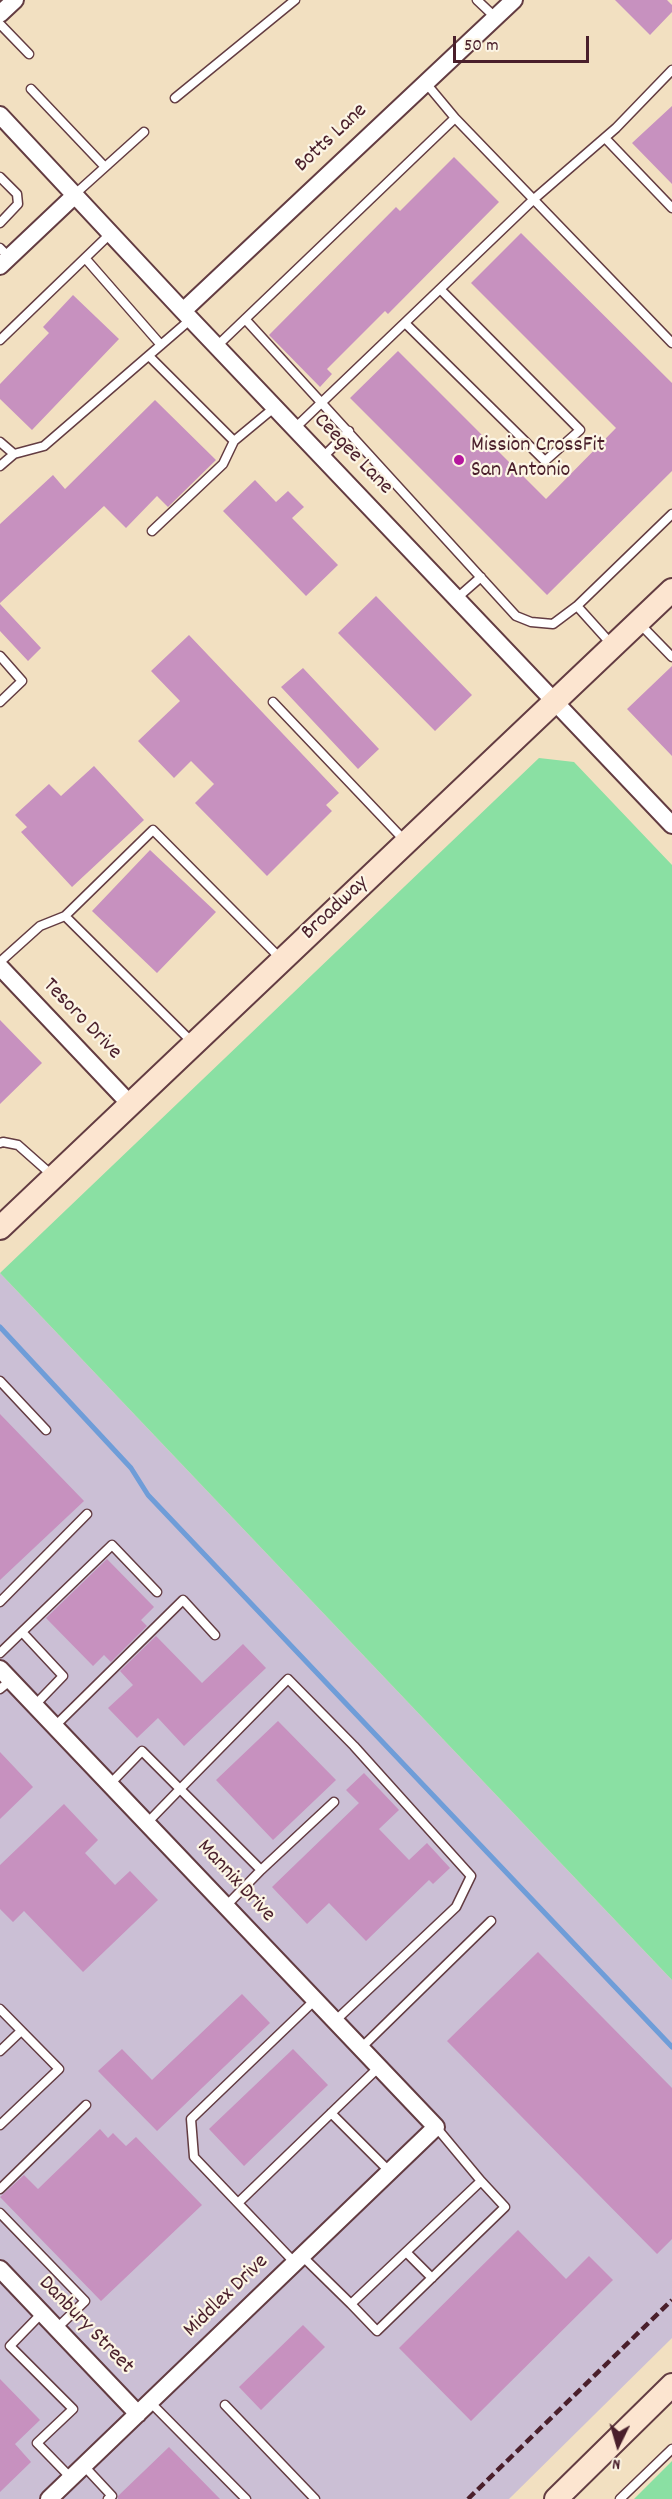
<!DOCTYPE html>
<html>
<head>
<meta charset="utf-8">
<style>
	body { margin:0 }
	#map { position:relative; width:672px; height:2499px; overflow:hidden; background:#f2e0c1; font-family:Dekko,sans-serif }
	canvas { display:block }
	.north { position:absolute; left:588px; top:2415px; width:60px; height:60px; -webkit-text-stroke:4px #fcf5e5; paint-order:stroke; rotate:185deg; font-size:16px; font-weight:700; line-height:24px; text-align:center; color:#4a1f2b }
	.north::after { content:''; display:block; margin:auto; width:21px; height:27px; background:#4a1f2b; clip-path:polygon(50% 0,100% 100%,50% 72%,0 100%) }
	.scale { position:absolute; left:453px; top:36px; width:136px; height:27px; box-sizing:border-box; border:3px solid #4a1f2b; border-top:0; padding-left:8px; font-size:18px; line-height:21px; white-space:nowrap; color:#4a1f2b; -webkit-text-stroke:4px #fcf5e5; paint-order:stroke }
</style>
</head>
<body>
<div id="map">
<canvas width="672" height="2499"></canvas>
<div class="north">N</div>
<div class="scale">50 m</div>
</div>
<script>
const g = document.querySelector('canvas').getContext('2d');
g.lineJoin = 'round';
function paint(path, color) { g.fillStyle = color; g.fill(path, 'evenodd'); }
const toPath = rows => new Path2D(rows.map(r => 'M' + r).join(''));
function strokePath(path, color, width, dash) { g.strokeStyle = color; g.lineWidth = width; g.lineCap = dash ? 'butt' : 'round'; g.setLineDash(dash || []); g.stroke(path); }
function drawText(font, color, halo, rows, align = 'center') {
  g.font = font + ' Dekko,sans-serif'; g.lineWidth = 4.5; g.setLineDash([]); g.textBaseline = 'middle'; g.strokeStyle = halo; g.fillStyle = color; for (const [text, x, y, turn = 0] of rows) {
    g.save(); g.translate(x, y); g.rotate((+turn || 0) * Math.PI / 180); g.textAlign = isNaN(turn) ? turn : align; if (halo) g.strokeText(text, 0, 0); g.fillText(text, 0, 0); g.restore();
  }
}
const industrial = toPath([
	[0,1273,672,1980,672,2338,509,2499,0,2499]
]);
const green = toPath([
	[539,758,574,762,672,865,672,1980,0,1273],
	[672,2461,672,2499,634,2499]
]);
const stream = toPath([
	[0,1327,131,1468,148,1495,672,2047]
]);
const building = toPath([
	[615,0,667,0,672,5,672,12,650,35],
	[672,106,672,184,632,143],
	[454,157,499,202,388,314,385,311,327,369,332,374,320,387,269,335,396,207,400,211],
	[521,233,672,383,672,471,547,595,350,398,398,351,546,499,616,428,471,283],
	[73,295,119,339,32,430,0,399,0,384,49,333,43,327],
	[155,400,216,460,168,507,157,496,126,528,104,506,0,603,0,524,53,475,65,489],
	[255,480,276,502,288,491,304,507,292,518,338,565,306,596,223,511],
	[376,596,472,695,435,731,338,633],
	[0,604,41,648,28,661,0,631],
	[189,635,339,793,326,805,332,811,267,876,195,803,214,784,191,761,174,778,138,741,180,701,151,671],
	[672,666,672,756,627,709],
	[303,668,379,749,358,769,281,687],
	[94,766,144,820,72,887,21,832,27,827,15,815,49,784,61,796],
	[150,850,216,912,157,973,92,911],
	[0,1020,42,1063,0,1104],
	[0,1414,84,1501,0,1580],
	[107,1559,154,1607,141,1620,147,1626,111,1662,104,1655,93,1666,46,1618],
	[156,1636,202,1683,243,1644,266,1668,184,1746,158,1718,137,1738,108,1708,133,1685,120,1671],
	[278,1721,336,1780,273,1840,216,1780],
	[0,1752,33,1787,0,1819],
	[364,1773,399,1810,379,1829,409,1860,427,1843,450,1868,433,1884,429,1880,366,1941,329,1903,307,1924,272,1887,359,1803,346,1790],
	[64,1804,98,1840,85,1853,115,1885,130,1871,158,1900,83,1972,24,1911,13,1922,0,1909,0,1865],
	[538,1952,672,2088,672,2239,657,2254,447,2041],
	[242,1994,270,2023,157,2131,98,2071,122,2049,152,2080],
	[293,2049,328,2085,244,2166,209,2129],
	[100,2129,108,2138,113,2133,126,2146,136,2137,202,2205,101,2301,0,2197,24,2175,38,2189],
	[518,2230,566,2279,589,2256,613,2280,471,2421,399,2348],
	[303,2325,325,2347,261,2410,239,2387],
	[0,2379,40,2420,15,2444,31,2462,0,2492],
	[169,2447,220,2499,118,2499,118,2496]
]);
const service = toPath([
	[477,0,496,18],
	[0,24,29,54],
	[425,82,455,118,672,343],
	[31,89,105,167],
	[175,98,295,0],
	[605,138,672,208],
	[0,177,17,194,18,204,0,223],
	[74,195,144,132],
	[0,248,9,257],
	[85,258,161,345],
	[245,319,516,616,531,622,553,624,577,606,613,646],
	[405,323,545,461,580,430,440,289],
	[0,340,110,234],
	[217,346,455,118],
	[149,356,234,441,275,407],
	[295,428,534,199,616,128,672,70],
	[0,442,14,454,0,466],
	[14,454,44,446,191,319],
	[323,457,349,431],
	[152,531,223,464,234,441],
	[457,598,481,577],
	[577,606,672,514],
	[639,623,672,657],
	[0,656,22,681,0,702],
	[273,702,406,842],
	[0,962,40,926,65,916],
	[193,1043,65,916,153,830,282,960],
	[0,1143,3,1142,18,1145,53,1176],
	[0,1381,46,1430],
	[0,1602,87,1514],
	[22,1632,63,1676,35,1705],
	[0,1653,112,1545,157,1592],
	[0,1689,11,1680],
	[55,1726,183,1600,215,1635],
	[110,1784,142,1751,180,1789,288,1679,354,1746,471,1876,456,1907,335,2021],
	[147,1823,180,1789,261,1870,226,1906],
	[261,1870,334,1802],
	[0,2009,59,2069,0,2125],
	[361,2048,491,1921],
	[0,2051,21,2031],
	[331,2113,390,2172],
	[0,2189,86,2105],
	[238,2203,379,2067],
	[0,2213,85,2301,57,2328],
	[406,2252,432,2278],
	[302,2256,351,2304,481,2181,436,2127],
	[295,2263,194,2157,191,2119,315,2000],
	[351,2304,377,2331,505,2207,481,2181],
	[42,2313,10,2346,73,2409,37,2443,71,2478],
	[150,2402,246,2499],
	[225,2405,315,2499],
	[84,2466,112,2496,108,2499],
	[620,2499,672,2449]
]);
const minor = toPath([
	[0,14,15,0],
	[0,115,183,311,672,825],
	[0,266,74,196],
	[183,311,514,0],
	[0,967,130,1104],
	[0,1669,436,2127,49,2499],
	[0,2269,138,2414]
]);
const secondary = toPath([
	[0,1228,672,590],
	[556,2499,672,2385]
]);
const rail = toPath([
	[468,2499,672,2300]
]);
const markers = [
	[459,460,6,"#b5179e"]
];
const streetNames = [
	["Botts Lane",332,139,-43],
	["Ceegee Lane",352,455,46],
	["Broadway",336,909,-43],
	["Tesoro Drive",81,1020,46],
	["Mannix Drive",235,1882,47],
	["Middlex Drive",227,2297,-44],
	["Danbury Street",85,2326,46]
];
const poiNames = [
	["Mission CrossFit",471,447],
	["San Antonio",471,472]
];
paint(industrial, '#cbbfd5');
paint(green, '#8ae0a3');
strokePath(stream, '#6f9dd8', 5);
paint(building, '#c791bf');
strokePath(service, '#633c42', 11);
strokePath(minor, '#633c42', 20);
strokePath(secondary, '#633c42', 26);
strokePath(service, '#fff', 8);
strokePath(minor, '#fff', 16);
strokePath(secondary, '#fce5d0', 22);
strokePath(rail, '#4a1f2b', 4.5, [9, 4.5]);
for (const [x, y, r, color] of markers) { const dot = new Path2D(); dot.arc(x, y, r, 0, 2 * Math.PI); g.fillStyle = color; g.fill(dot); strokePath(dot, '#fcf5e5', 2); }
drawText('22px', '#4a1f2b', '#fcf5e5', streetNames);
drawText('22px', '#4a1f2b', '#fcf5e5', poiNames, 'left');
</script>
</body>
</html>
